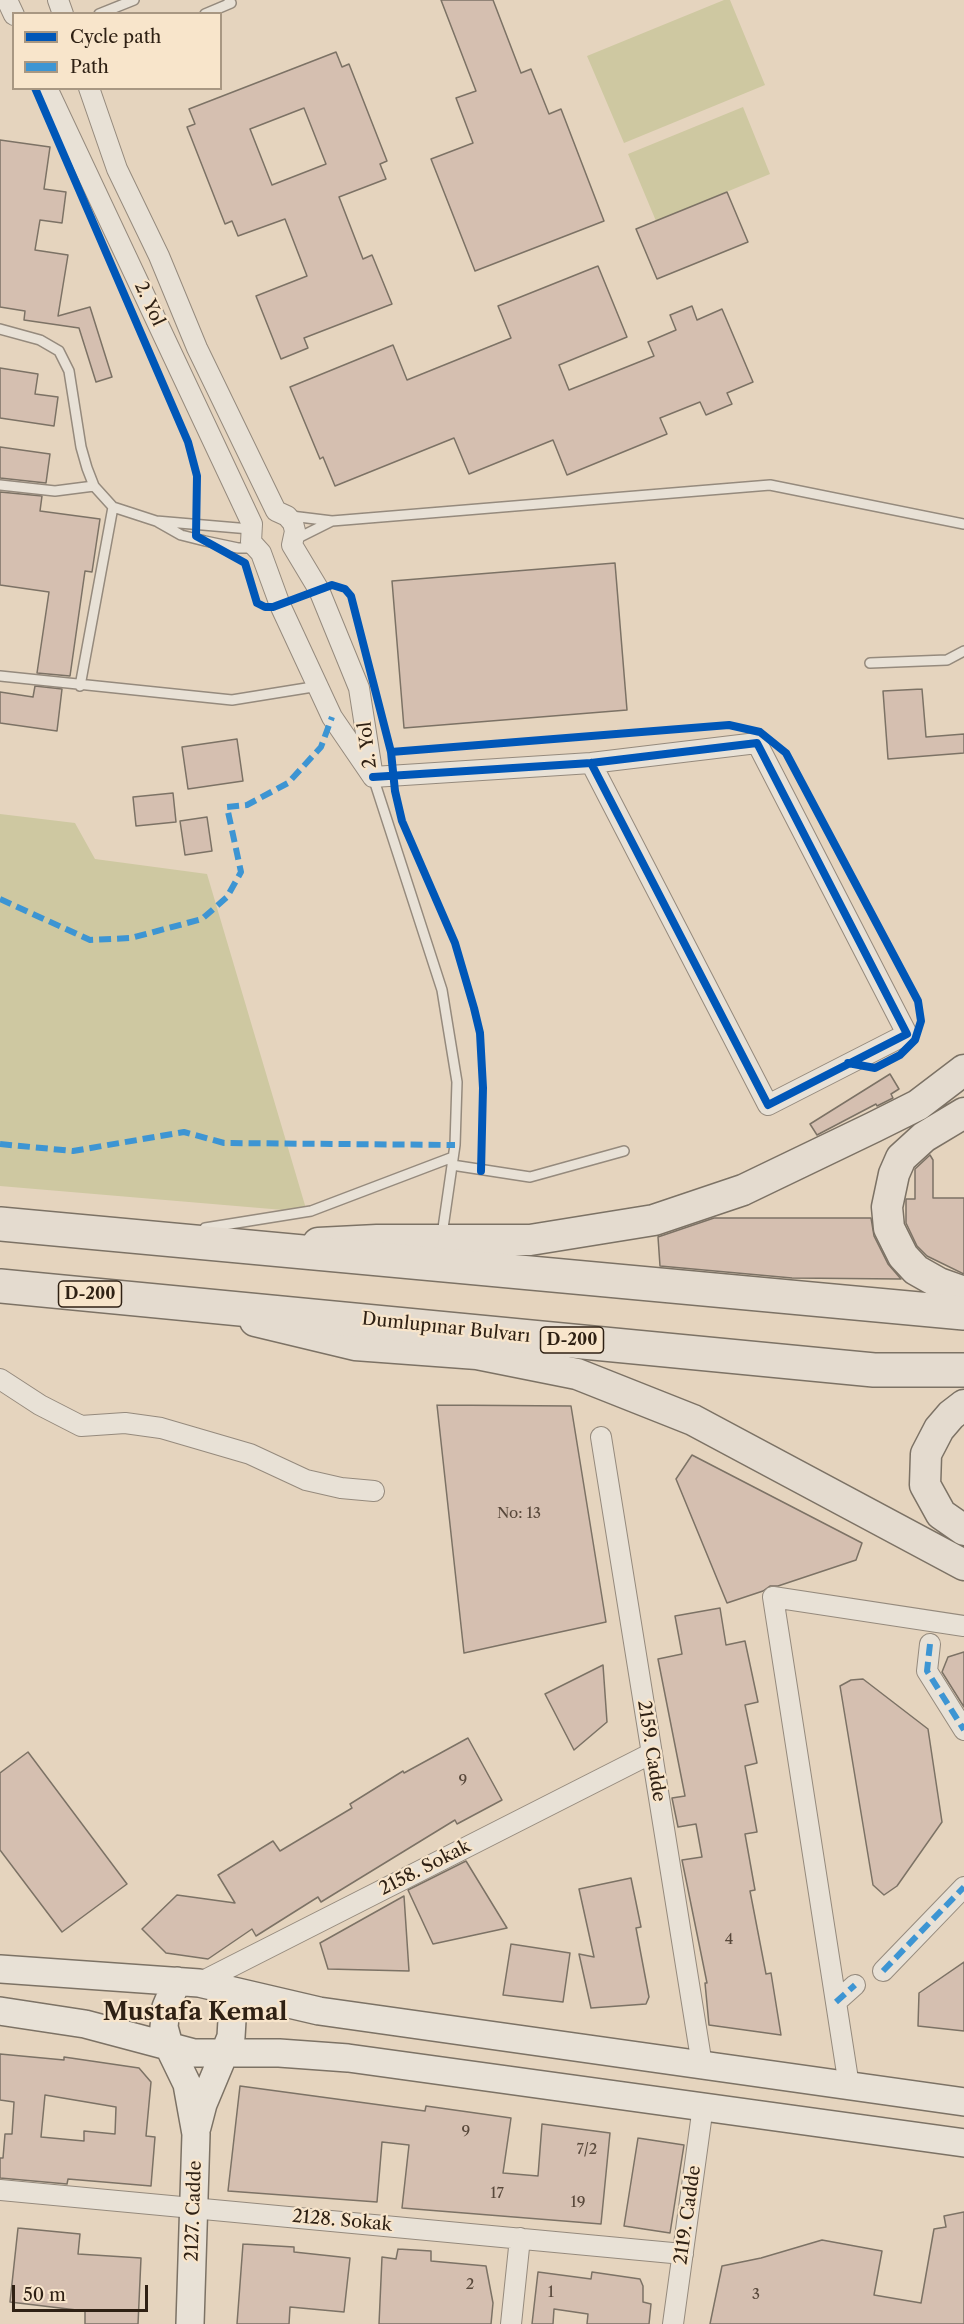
<!DOCTYPE html>
<html>
<head>
<meta charset="utf-8">
<style>
	body { margin:0 }
	#map { position:relative; width:964px; height:2324px; overflow:hidden; background:#e5d4be; font-family:"Libre Caslon Text",serif }
	canvas { display:block }
	.legend { position:absolute; left:12px; top:12px; width:210px; height:78px; box-sizing:border-box; background:#f8e5cb; border:2px solid #a89782; margin:0; padding:8px 10px; list-style:none; font-size:18px; color:#2f2114 }
	.legend li { display:flex; align-items:center; gap:12px; height:30px }
	.legend b { width:30px; border:2px solid #a89782 }
	.scale { position:absolute; left:12px; top:2285px; width:136px; height:27px; box-sizing:border-box; border:3px solid #2f2114; border-top:0; padding-left:8px; font-size:18px; line-height:21px; white-space:nowrap; color:#2f2114; -webkit-text-stroke:4px #f8e5cb; paint-order:stroke }
</style>
</head>
<body>
<div id="map">
<canvas width="964" height="2324"></canvas>
<ul class="legend">
<li><b style="height:8px;background:#0057b8"></b>Cycle path</li>
<li><b style="height:8px;background:#3d95d3"></b>Path</li>
</ul>
<div class="scale">50 m</div>
</div>
<script>
const g = document.querySelector('canvas').getContext('2d');
g.lineJoin = 'round';
function paint(path, color) { g.fillStyle = color; g.fill(path, 'evenodd'); }
const toPath = rows => new Path2D(rows.map(r => 'M' + r).join(''));
function strokePath(path, color, width, dash) { g.strokeStyle = color; g.lineWidth = width; g.lineCap = dash ? 'butt' : 'round'; g.setLineDash(dash || []); g.stroke(path); }
function drawText(font, color, halo, rows, align = 'center') {
  g.font = font + ' "Libre Caslon Text",serif'; g.lineWidth = 4.5; g.setLineDash([]); g.textBaseline = 'middle'; g.strokeStyle = halo; g.fillStyle = color; for (const [text, x, y, turn = 0] of rows) {
    g.save(); g.translate(x, y); g.rotate((+turn || 0) * Math.PI / 180); g.textAlign = isNaN(turn) ? turn : align; if (halo) g.strokeText(text, 0, 0); g.fillText(text, 0, 0); g.restore();
  }
}
const green = toPath([
	[724,0,730,0,765,85,624,143,587,56],
	[743,107,770,174,656,221,628,154],
	[0,814,75,823,95,859,207,874,307,1212,0,1186]
]);
const building = toPath([
	[441,0,493,0,521,73,531,69,549,114,561,109,604,221,475,271,431,159,473,143,456,98,476,91,441,0],
	[336,52,342,67,349,64,387,161,380,164,386,179,339,197,363,259,372,255,392,304,304,338,308,348,281,359,256,296,307,276,285,219,238,236,232,221,225,224,187,127,195,124,189,109,336,52],
	[304,108,326,164,272,185,250,129,304,108],
	[0,140,50,147,44,189,66,192,62,223,40,220,35,250,68,255,58,316,90,307,112,377,96,382,79,328,24,320,25,311,0,307,0,140],
	[727,192,748,242,657,279,636,229,727,192],
	[598,266,627,337,559,365,569,390,654,356,648,342,676,330,670,315,692,306,697,320,722,309,753,382,727,393,732,404,706,415,700,402,660,418,667,434,567,475,553,440,469,474,454,438,335,486,323,457,320,459,290,387,393,345,407,380,511,338,498,306,598,266],
	[0,368,38,374,35,394,58,397,54,426,0,418,0,368],
	[0,447,50,454,46,483,0,478,0,447],
	[0,492,42,496,40,511,100,519,92,572,85,571,70,676,37,673,49,592,0,585,0,492],
	[615,563,627,710,404,728,392,581,615,563],
	[35,686,62,689,57,731,0,723,0,692,33,697,35,686],
	[922,689,926,737,964,734,964,753,888,759,883,691,922,689],
	[237,739,243,781,188,789,182,747,237,739],
	[173,793,176,822,136,826,133,797,173,793],
	[207,817,212,851,185,855,180,821,207,817],
	[890,1074,899,1089,891,1094,893,1098,877,1106,876,1104,817,1135,810,1124,890,1074],
	[930,1155,933,1160,933,1198,964,1198,964,1274,927,1256,917,1246,906,1223,906,1199,915,1199,915,1169,930,1155],
	[714,1218,871,1218,874,1236,888,1264,901,1279,792,1278,660,1266,658,1237,714,1218],
	[437,1405,571,1406,606,1622,464,1653,437,1405],
	[692,1455,862,1543,856,1560,778,1586,770,1586,763,1591,727,1603,676,1479,692,1455],
	[720,1608,726,1645,745,1641,758,1702,745,1705,757,1763,745,1766,757,1832,745,1834,755,1890,750,1891,766,1974,771,1973,781,2035,709,2025,705,1983,707,1983,682,1860,702,1857,696,1824,678,1827,672,1798,685,1796,658,1659,682,1654,675,1616,720,1608],
	[964,1652,964,1707,942,1672,948,1657,964,1652],
	[603,1665,607,1722,574,1750,545,1694,603,1665],
	[863,1679,928,1729,942,1822,897,1886,884,1895,873,1885,840,1686,851,1680,863,1679],
	[468,1738,502,1800,457,1824,455,1820,321,1902,318,1897,256,1936,252,1929,208,1959,166,1953,142,1929,177,1895,235,1903,218,1875,273,1841,280,1851,352,1808,350,1804,403,1771,404,1773,468,1738],
	[28,1752,127,1884,62,1932,0,1850,0,1773,28,1752],
	[466,1861,507,1928,433,1944,408,1890,466,1861],
	[631,1878,641,1927,636,1928,649,1997,646,2004,591,2008,579,1954,594,1957,579,1889,631,1878],
	[404,1896,409,1971,328,1969,320,1943,404,1896],
	[511,1944,570,1953,563,2002,503,1995,511,1944],
	[964,1962,964,2031,918,2026,919,1993,964,1962],
	[0,2054,64,2060,64,2057,139,2068,151,2082,146,2136,155,2137,151,2186,68,2179,67,2184,0,2178,0,2158,3,2158,5,2134,12,2134,14,2102,0,2100,0,2054],
	[45,2095,116,2107,115,2134,84,2131,84,2141,41,2137,45,2095],
	[240,2086,425,2111,426,2106,511,2118,503,2173,538,2176,542,2124,610,2133,601,2224,402,2208,409,2145,382,2142,377,2202,228,2191,240,2086],
	[638,2138,684,2145,670,2233,624,2226,638,2138],
	[964,2212,964,2324,710,2324,722,2266,761,2258,822,2240,882,2251,874,2295,921,2303,934,2229,946,2227,944,2216,964,2212],
	[18,2228,80,2234,78,2254,141,2258,138,2324,85,2324,85,2311,10,2302,18,2228],
	[243,2244,294,2247,294,2252,350,2258,344,2312,290,2307,289,2324,237,2324,243,2244],
	[398,2249,431,2251,431,2261,486,2266,493,2303,491,2324,379,2324,382,2257,396,2259,398,2249],
	[538,2272,591,2279,592,2272,640,2279,643,2286,643,2302,651,2304,649,2324,587,2324,588,2314,554,2309,553,2324,532,2324,538,2272]
]);
const lane = toPath([
	[99,14,134,0],
	[205,14,231,3,229,0],
	[0,329,40,340,59,351,69,371,81,447,87,468,94,486,113,507,156,521,250,529],
	[0,485,55,491,94,486],
	[291,516,332,521,770,485,964,524],
	[158,522,181,535,205,541,238,548,254,548],
	[294,540,332,521],
	[870,663,947,660,964,651],
	[0,676,232,700,319,686],
	[80,686,113,507],
	[373,777,442,990,457,1082,455,1145,442,1235],
	[452,1165,530,1177,624,1151],
	[205,1228,311,1211,453,1157]
]);
const street = toPath([
	[7,0,14,15],
	[58,0,63,14],
	[47,88,252,524,251,542,261,553,280,605,332,717,373,777],
	[89,88,117,169,159,256,197,348,276,511,287,516,293,523,295,531,292,545,319,590,359,688,372,771],
	[373,777,591,763,757,743,907,1034,768,1105,591,763],
	[0,1379,40,1405,81,1426,125,1423,161,1428,250,1454,306,1480,341,1488,374,1491],
	[601,1437,702,2065],
	[930,1644,927,1671,964,1730],
	[883,1971,964,1887],
	[199,1983,652,1753],
	[836,2002,855,1985],
	[849,2086,773,1597,964,1626],
	[0,2190,683,2254],
	[511,2324,520,2238],
	[673,2324,703,2106]
]);
const secondary = toPath([
	[0,1969,199,1983,319,2011,964,2102],
	[177,1981,166,2007,164,2027,170,2049,187,2084,196,2134,190,2324],
	[0,2011,85,2024,194,2053,279,2053,348,2058,964,2143],
	[197,2127,203,2104,231,2037,233,2003,225,1988]
]);
const primary = toPath([
	[964,1113,924,1137,901,1158,894,1174,887,1207,889,1228,903,1256,916,1270,939,1283,964,1292],
	[318,1243,377,1240,530,1240,654,1220,743,1190,874,1127,918,1105,964,1070],
	[255,1321,355,1345,477,1354,577,1374,693,1420,964,1565],
	[964,1405,951,1415,939,1429,926,1454,925,1485,941,1514,964,1530]
]);
const highway = toPath([
	[0,1224,964,1313],
	[0,1286,874,1370,964,1370]
]);
const quiet = toPath([
	[0,899,90,940,131,938,202,919,227,897,241,872,227,807,247,805,288,783,321,747,332,717],
	[0,1144,73,1151,184,1132,224,1143,455,1145],
	[930,1644,927,1671,964,1730],
	[883,1971,964,1887],
	[836,2002,855,1985]
]);
const cycleway = toPath([
	[35,88,188,442,197,476,196,536,245,563,257,603,265,607,273,607,332,585,345,589,351,596,391,752,395,791,402,821,455,943,474,1008,480,1033,483,1088,481,1171],
	[391,752,729,725,760,732,786,753,918,1001,921,1021,915,1040,900,1055,875,1068,848,1063],
	[373,777,591,763,757,743,907,1034,768,1105,591,763]
]);
const numberNames = [
	["No: 13",519,1514],
	["9",463,1781],
	["4",729,1940],
	["9",466,2132],
	["7/2",587,2150],
	["17",497,2194],
	["19",578,2203],
	["2",470,2285],
	["1",551,2293],
	["3",756,2295]
];
const shields = [
	[90,1294,63],
	[572,1340,63]
];
const shieldNames = [
	["D-200",90,1294],
	["D-200",572,1340]
];
const streetNames = [
	["2. Yol",149,304,65],
	["2. Yol",368,745,-97],
	["Dumlupınar Bulvarı",446,1328,6],
	["2159. Cadde",651,1751,81],
	["2158. Sokak",425,1868,-27],
	["2127. Cadde",194,2211,-88],
	["2119. Cadde",688,2215,-82],
	["2128. Sokak",342,2221,5]
];
const districtNames = [
	["Mustafa Kemal",195,2013]
];
paint(green, '#cec8a1');
paint(building, '#d5bfb0');
strokePath(building, '#7c7265', 1.5);
strokePath(lane, '#958a7d', 12);
strokePath(street, '#958a7d', 22);
strokePath(secondary, '#7c7265', 30);
strokePath(primary, '#7c7265', 33);
strokePath(highway, '#7c7265', 36);
strokePath(lane, '#e8e1d6', 9);
strokePath(street, '#e8e1d6', 20);
strokePath(secondary, '#e8e1d6', 27);
strokePath(primary, '#e4dbcf', 30);
strokePath(highway, '#e4dbcf', 33);
strokePath(quiet, '#3d95d3', 6, [12, 6]);
strokePath(cycleway, '#0057b8', 8);
drawText('15px', '#58483b', null, numberNames);
for (const [x, y, w] of shields) { const box = new Path2D(); box.roundRect(x - w / 2, y - 13, w, 26, 4.5); g.fillStyle = '#f8e5cb'; g.fill(box); strokePath(box, '#2f2114', 1.5); }
drawText('bold 16px', '#2f2114', null, shieldNames);
drawText('18px', '#2f2114', '#f8e5cb', streetNames);
drawText('bold 24px', '#2f2114', '#f8e5cb', districtNames);
</script>
</body>
</html>
